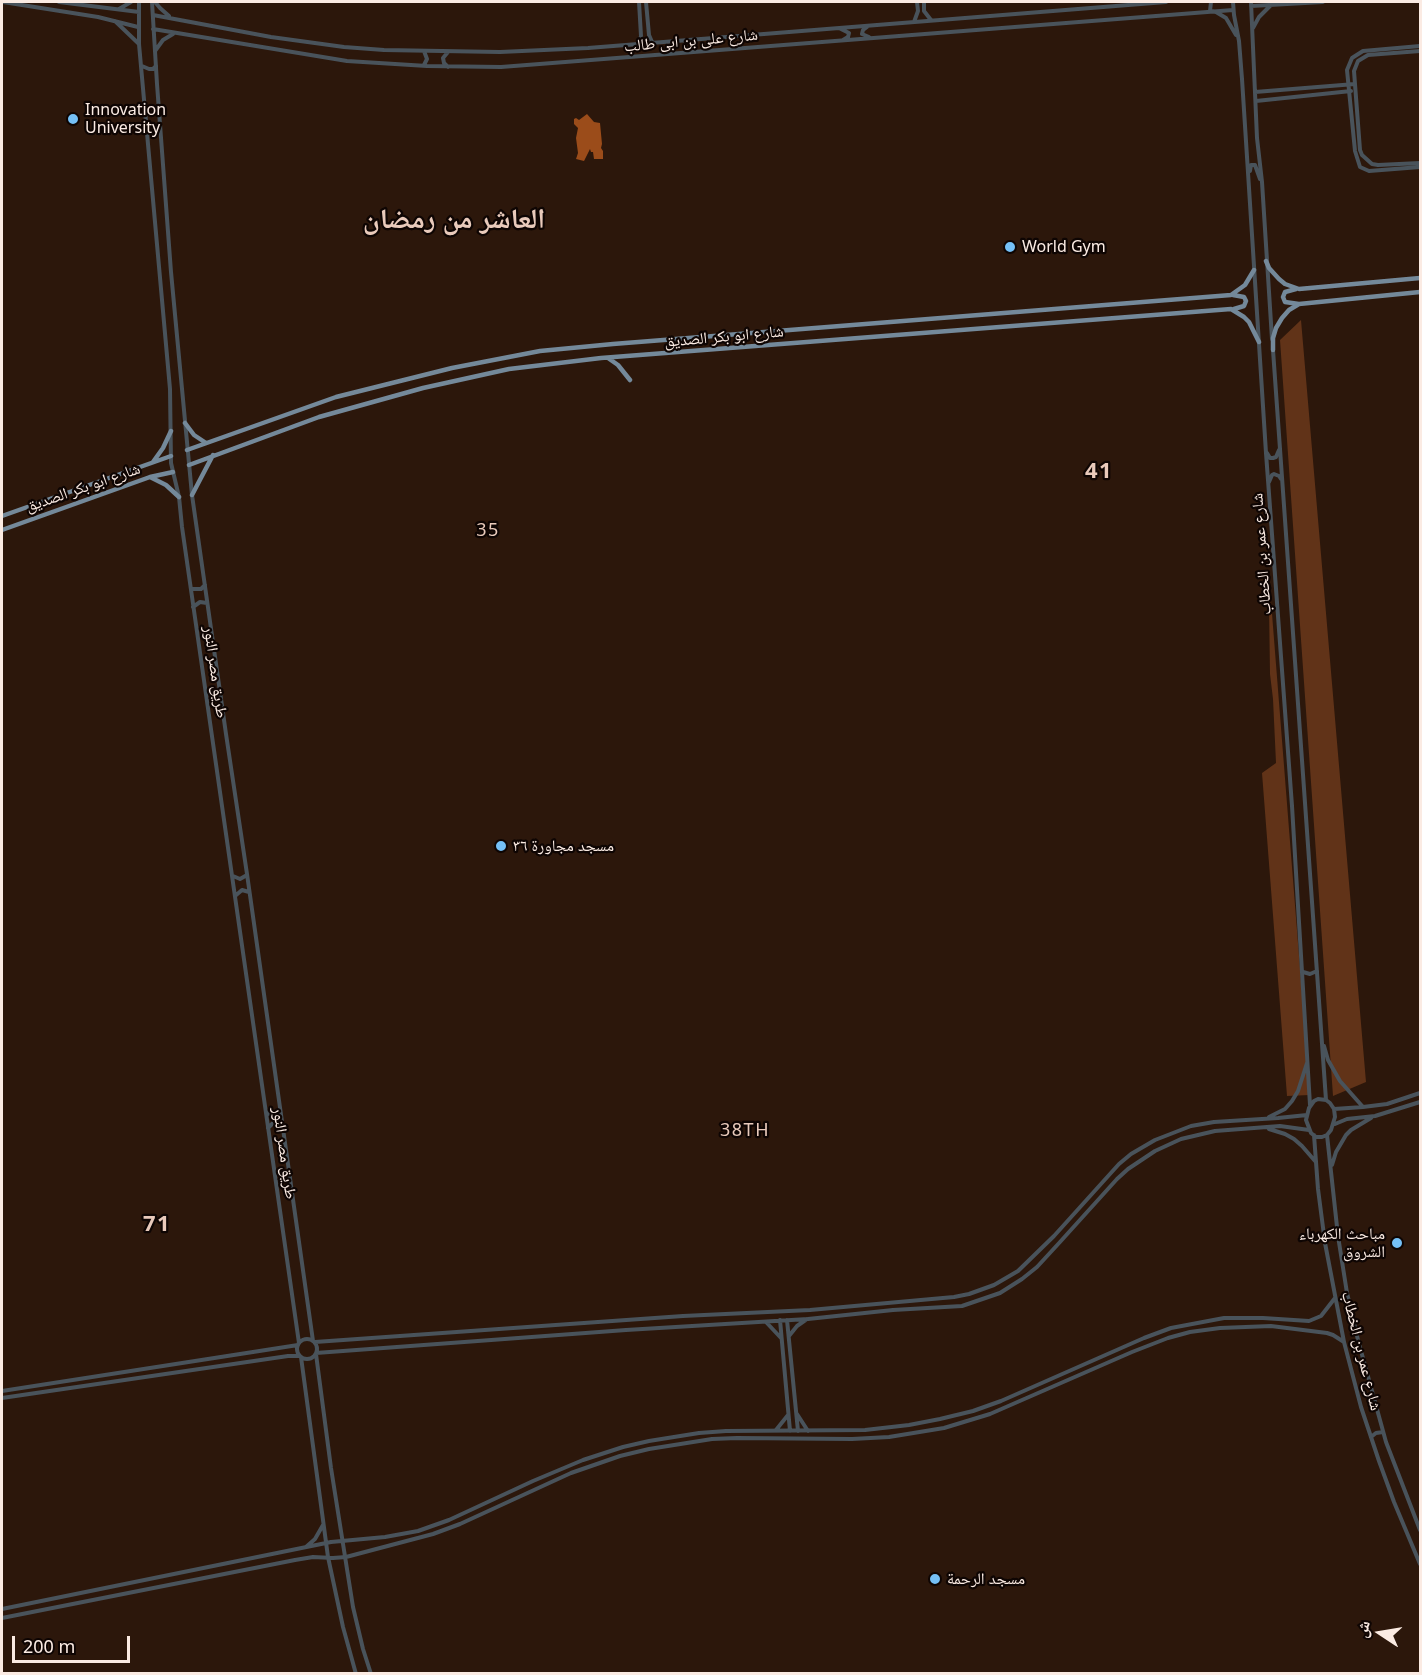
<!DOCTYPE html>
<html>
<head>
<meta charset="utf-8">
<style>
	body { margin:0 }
	#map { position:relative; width:1422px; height:1675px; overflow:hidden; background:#2c170b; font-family:"Noto Sans","Noto Naskh Arabic",sans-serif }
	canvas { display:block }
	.frame { position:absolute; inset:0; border:3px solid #fbebe3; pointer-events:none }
	.north { position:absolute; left:1350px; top:1603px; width:60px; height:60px; -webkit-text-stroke:4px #0e0503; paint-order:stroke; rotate:282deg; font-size:16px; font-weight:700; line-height:24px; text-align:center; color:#fbebe3 }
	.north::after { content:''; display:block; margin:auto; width:21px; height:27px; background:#fbebe3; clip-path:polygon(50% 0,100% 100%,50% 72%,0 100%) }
	.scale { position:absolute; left:12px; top:1636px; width:118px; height:27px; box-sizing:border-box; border:3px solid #fbebe3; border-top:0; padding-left:8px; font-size:18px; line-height:21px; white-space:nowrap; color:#fbebe3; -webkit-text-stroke:4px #0e0503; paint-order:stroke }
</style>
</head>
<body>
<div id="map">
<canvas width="1422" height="1675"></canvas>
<div class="frame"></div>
<div class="north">ش</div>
<div class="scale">200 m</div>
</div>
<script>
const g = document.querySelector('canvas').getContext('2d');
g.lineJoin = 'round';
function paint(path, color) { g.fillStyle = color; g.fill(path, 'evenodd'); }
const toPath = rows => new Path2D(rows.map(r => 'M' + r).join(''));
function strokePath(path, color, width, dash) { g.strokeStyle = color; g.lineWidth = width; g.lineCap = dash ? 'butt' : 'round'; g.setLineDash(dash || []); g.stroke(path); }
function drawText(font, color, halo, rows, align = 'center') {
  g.font = font + ' "Noto Sans","Noto Naskh Arabic",sans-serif'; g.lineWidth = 4.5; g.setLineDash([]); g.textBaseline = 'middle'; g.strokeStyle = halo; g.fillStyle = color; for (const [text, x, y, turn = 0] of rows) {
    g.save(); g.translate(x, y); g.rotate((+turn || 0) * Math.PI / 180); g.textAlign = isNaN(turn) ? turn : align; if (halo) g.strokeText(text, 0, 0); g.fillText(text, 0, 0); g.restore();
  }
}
const green = toPath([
	[1301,320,1366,1082,1333,1096,1280,340],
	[1271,601,1310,1095,1287,1096,1262,773,1276,763,1273,699,1270,674,1269,604]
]);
const water = toPath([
	[587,114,594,122,600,123,602,144,601,148,603,151,603,159,594,159,593,152,591,152,590,149,584,161,576,159,578,153,576,138,578,128,574,124,574,119,576,118,579,120]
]);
const minor = toPath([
	[3,2,98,17,138,27],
	[59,2,139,12],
	[139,2,139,44,170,389,171,463,179,497,182,527,299,1343],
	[152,2,157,84,171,272,192,495,226,734,247,874,313,1341],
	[155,2,160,8,169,16],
	[646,2,649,35,652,42],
	[924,2,924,11,931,20],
	[1211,2,1210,11,1216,12,1226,18,1236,35],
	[1233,2,1234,15,1239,41,1242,79,1266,453,1292,806,1310,1105],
	[1251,2,1257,138,1262,182,1272,339],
	[1251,6,1323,2],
	[119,9,131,2],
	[153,15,271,37,344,47,384,50,500,52,588,48,1166,2],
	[115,21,139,44],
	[914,22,918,11,917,2],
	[867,27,863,30,862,34,869,37],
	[1253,28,1259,17,1270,6],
	[153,29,347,61,427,66,501,67,1233,10],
	[841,29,849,33,848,37,843,40],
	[639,44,641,36,639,2],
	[1420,46,1363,51,1352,58,1347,70,1355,151,1360,167,1369,171,1420,167],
	[155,51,163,40,173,34],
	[1420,51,1368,55,1358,61,1354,71,1360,150,1362,155,1372,164,1378,165,1420,163],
	[424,65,427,59,424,51],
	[142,66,149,69,153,69,156,66],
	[448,67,444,63,443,58,448,52],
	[1255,92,1355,84],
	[1256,101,1351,91],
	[1250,171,1251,165,1255,165,1260,179],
	[1273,350,1326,1100],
	[1267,453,1270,458,1273,458,1276,457,1279,450],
	[1269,482,1272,475,1274,474,1279,476,1281,479],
	[191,589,201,589,205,585],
	[193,607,200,602,207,603],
	[233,876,240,879,247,875],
	[235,896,242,890,249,892],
	[1303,972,1310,974,1317,971],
	[1324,1046,1328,1060,1340,1081,1363,1107],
	[1318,1099,1326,1100,1330,1103,1334,1109,1335,1117,1331,1130,1327,1135,1322,1137,1316,1137,1311,1133,1306,1120,1309,1108,1314,1101,1318,1099],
	[1334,1109,1363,1107,1387,1104,1420,1093],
	[267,1113,273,1115,276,1114,280,1109],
	[1269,1117,1285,1109,1292,1101,1298,1091,1307,1063],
	[1335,1124,1347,1119,1375,1116,1420,1102],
	[268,1128,273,1123,276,1122,281,1124],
	[1269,1129,1285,1134,1294,1139,1302,1146,1315,1161],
	[1314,1135,1318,1189,1325,1243,1344,1342,1361,1407,1379,1461,1394,1502,1420,1564],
	[1327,1135,1338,1236,1347,1293,1358,1340,1386,1442,1420,1530],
	[1332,1165,1336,1152,1346,1135,1351,1130,1371,1118],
	[780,1320,790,1431],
	[787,1320,798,1431],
	[766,1322,781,1338],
	[789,1336,797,1326,807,1319],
	'297 1349a10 10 0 1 1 20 0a10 10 0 1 1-20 0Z',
	[315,1342,683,1316,810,1310,954,1297,969,1294,994,1285,1018,1271,1054,1236,1119,1164,1131,1154,1155,1140,1191,1126,1214,1122,1278,1118,1307,1115],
	[316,1353,626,1330,808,1319,893,1310,962,1306,1000,1293,1022,1279,1037,1267,1060,1242,1117,1179,1128,1169,1155,1151,1181,1139,1215,1131,1280,1126,1309,1130],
	[316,1354,331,1468,353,1607,363,1649,371,1674],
	[301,1357,328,1557,343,1627,356,1674],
	[2,1391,298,1345],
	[2,1398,288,1356,300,1356],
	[797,1414,808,1431],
	[776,1430,788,1415],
	[1371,1437,1376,1433,1383,1432],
	[306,1547,315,1539,323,1525],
	[2,1609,331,1542,385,1537,418,1531,449,1520,533,1481,583,1460,623,1447,649,1441,699,1433,726,1431,865,1430,909,1425,940,1419,973,1411,1001,1401,1144,1338,1171,1328,1224,1318,1263,1318,1309,1321,1321,1316,1335,1298],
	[2,1618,295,1560,313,1557,333,1558,346,1557,433,1534,460,1524,571,1473,620,1456,649,1449,712,1439,737,1438,852,1439,889,1437,944,1428,990,1414,1132,1352,1168,1338,1190,1332,1220,1328,1271,1326,1327,1333,1333,1335,1344,1342]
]);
const major = toPath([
	[1266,261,1269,268,1279,279,1285,284,1299,289,1420,278],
	[1296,289,1285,292,1283,297,1285,302,1299,304],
	[1233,295,1244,297,1246,301,1244,306,1234,309],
	[1273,350,1273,338,1276,328,1282,318,1289,310,1299,304,1420,292],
	[608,358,618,365,630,380],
	[185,423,194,435,206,443],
	[187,450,336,397,452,368,540,351,613,344,1231,295,1245,285,1254,270],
	[153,462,163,448,171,431],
	[189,465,319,417,423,388,509,369,601,358,1231,309,1244,317,1249,322,1259,342],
	[150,477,166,485,179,497],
	[192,495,213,455],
	[2,516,171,456],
	[2,530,150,477,173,472]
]);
const markers = [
	[73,119,6,"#75c0f6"],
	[1010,247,6,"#75c0f6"],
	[501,846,6,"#75c0f6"],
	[1397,1243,6,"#75c0f6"],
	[935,1579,6,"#75c0f6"]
];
const streetNames = [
	["شارع على بن ابى طالب",691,41,-5],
	["شارع ابو بكر الصديق",724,337,-5],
	["شارع ابو بكر الصديق",83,488,-19],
	["شارع عمر بن الخطاب",1262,554,-94],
	["طريق مصر النور",215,672,82],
	["طريق مصر النور",284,1153,82],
	["شارع عمر بن الخطاب",1361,1351,76]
];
const poiNames = [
	["Innovation",85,110],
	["University",85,128],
	["World Gym",1022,247],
	["مسجد مجاورة ٣٦",513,846],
	["مباحث الكهرباء",1385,1234,"right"],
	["الشروق",1385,1252,"right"],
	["مسجد الرحمة",947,1579]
];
const neighbourhoodNames = [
	["35",488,531],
	["38TH",745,1131]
];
const districtNames = [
	["41",1099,472],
	["71",157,1225]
];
const townNames = [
	["العاشر من رمضان",454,220]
];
paint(green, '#613318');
paint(water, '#9b4c1a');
strokePath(minor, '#49535b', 4);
strokePath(major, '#74899a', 4.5);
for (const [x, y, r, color] of markers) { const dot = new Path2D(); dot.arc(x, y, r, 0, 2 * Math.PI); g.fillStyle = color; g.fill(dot); strokePath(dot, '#0e0503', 2); }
drawText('16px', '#fbebe3', '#0e0503', streetNames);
drawText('16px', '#fbebe3', '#0e0503', poiNames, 'left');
g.letterSpacing = '1.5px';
drawText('18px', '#e9cabb', '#0e0503', neighbourhoodNames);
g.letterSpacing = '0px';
g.letterSpacing = '1.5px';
drawText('bold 22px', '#e9cabb', '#0e0503', districtNames);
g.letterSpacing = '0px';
drawText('bold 28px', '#e9cabb', '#0e0503', townNames);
</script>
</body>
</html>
